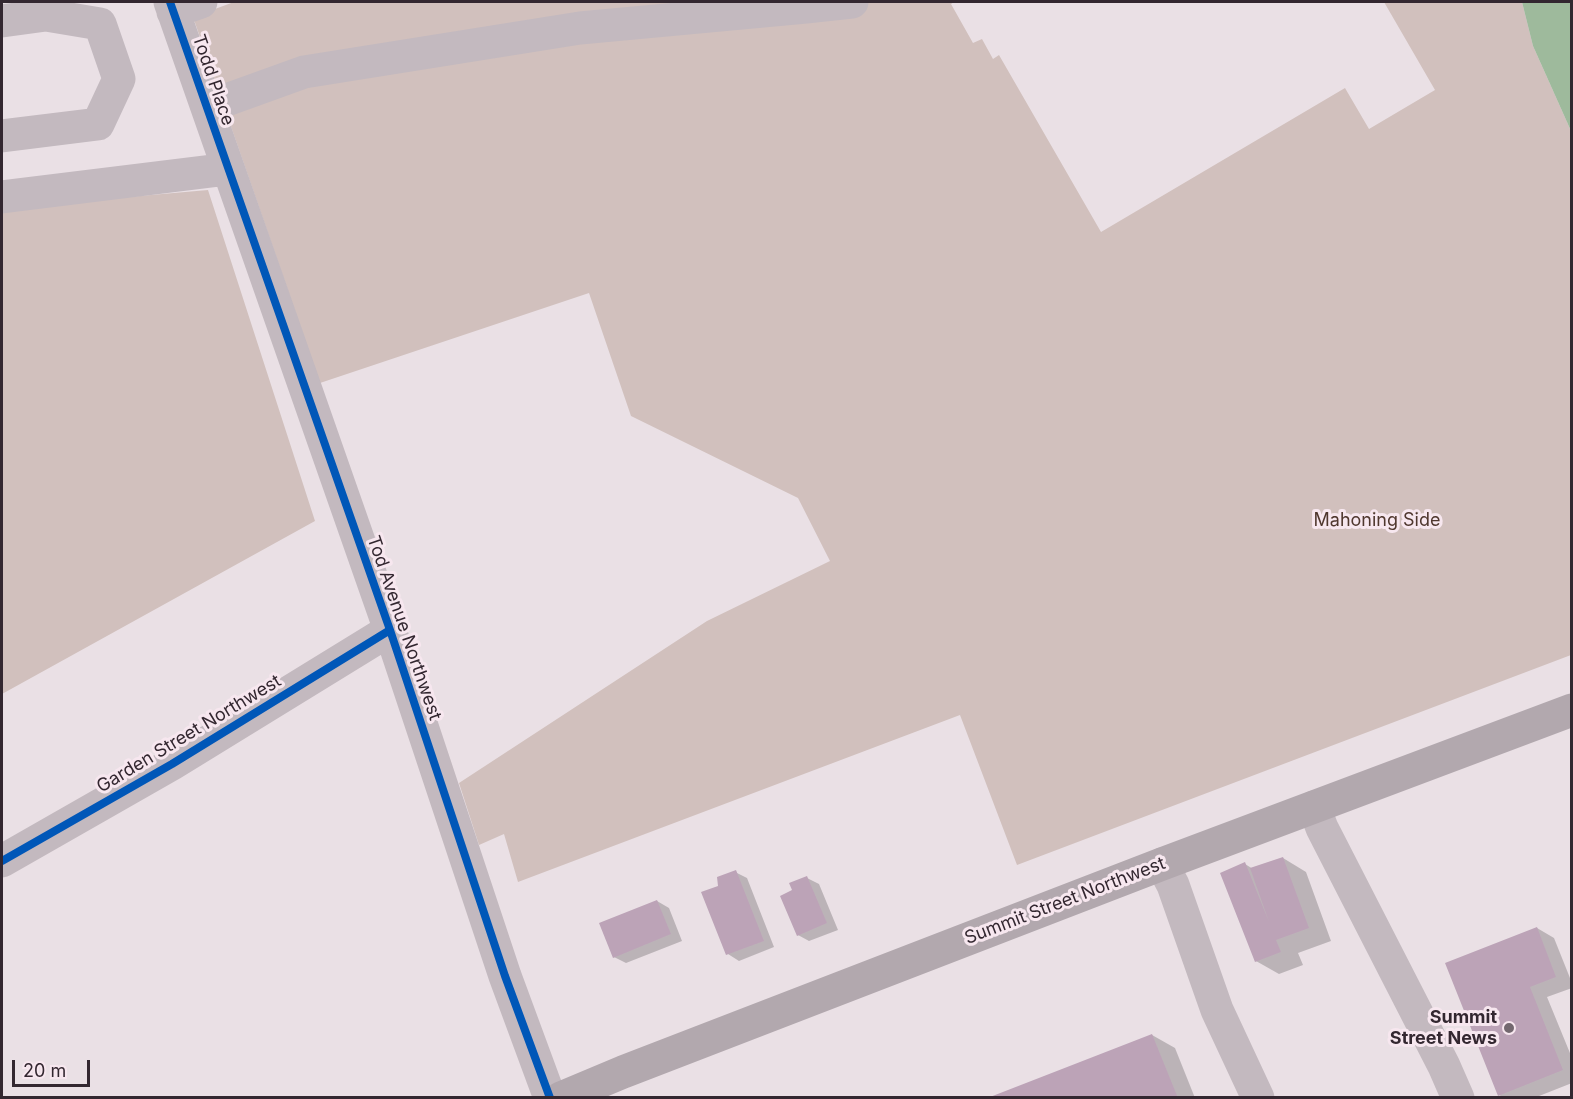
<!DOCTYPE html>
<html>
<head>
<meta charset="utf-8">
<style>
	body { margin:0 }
	#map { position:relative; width:1573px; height:1099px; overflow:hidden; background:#eae0e5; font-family:Inter,sans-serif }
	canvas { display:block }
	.frame { position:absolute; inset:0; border:3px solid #332730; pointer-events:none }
	.scale { position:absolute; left:12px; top:1060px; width:78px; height:27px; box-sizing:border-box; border:3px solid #332730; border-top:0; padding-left:8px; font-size:18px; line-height:21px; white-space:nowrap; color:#332730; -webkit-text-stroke:4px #f7e7ef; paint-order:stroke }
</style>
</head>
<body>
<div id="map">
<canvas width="1573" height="1099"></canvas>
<div class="frame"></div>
<div class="scale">20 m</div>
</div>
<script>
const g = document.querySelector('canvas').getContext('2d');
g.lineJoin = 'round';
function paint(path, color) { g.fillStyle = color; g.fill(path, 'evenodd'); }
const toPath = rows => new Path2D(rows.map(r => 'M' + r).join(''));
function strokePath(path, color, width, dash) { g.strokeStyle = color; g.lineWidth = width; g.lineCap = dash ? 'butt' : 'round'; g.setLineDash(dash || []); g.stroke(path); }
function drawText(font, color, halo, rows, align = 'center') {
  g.font = font + ' Inter,sans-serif'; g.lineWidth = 6; g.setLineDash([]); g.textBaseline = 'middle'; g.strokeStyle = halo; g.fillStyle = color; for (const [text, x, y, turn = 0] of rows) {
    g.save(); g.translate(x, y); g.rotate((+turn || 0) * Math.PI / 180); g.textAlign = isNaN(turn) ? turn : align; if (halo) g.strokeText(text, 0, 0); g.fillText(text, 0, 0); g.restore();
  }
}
const green = toPath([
	[234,2,954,2,951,4,973,43,982,39,993,59,999,55,1101,232,1345,88,1369,129,1435,90,1384,2,1522,2,1533,46,1571,131,1571,655,1017,865,960,715,518,882,504,834,479,845,459,783,707,621,830,561,798,498,631,416,589,293,320,383,193,17],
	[208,190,315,521,2,694,2,208]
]);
const water = toPath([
	[1522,2,1571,2,1571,131,1533,46]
]);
const shadow = toPath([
	[1283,858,1306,872,1331,941,1298,953,1303,965,1279,974,1256,961,1245,864,1253,869],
	[735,872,747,878,774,947,739,961,728,954,720,887],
	[807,878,819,884,838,930,809,941,798,935,794,891],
	[657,901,669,908,682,941,626,963,614,957],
	[1537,928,1554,938,1572,983,1572,988,1547,997,1572,1058,1572,1083,1534,1098,1504,1098,1499,1095],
	[1152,1035,1175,1048,1195,1098,994,1098]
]);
const building = toPath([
	[1283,857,1309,928,1276,940,1281,952,1255,962,1220,873,1245,862,1269,922,1250,868],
	[736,870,764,941,726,955,701,892,718,886,717,877],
	[807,876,827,923,797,936,780,896,792,890,789,883],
	[657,900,671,934,613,958,599,923],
	[1537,927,1556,977,1530,987,1563,1070,1498,1096,1445,963],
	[1152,1034,1178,1098,990,1098,990,1097]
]);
const minor = toPath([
	[170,2,390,630,505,976,550,1098],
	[173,12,201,2],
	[2,21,46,15,100,24,119,79,98,124,2,136],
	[207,107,304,72,580,28,806,7,852,2],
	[2,197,228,169],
	[1314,807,1322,828,1444,1066,1458,1098],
	[2,861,172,764,390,630],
	[1162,864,1173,885,1217,1010,1258,1098]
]);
const major = toPath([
	[561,1098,623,1072,1162,864,1572,710]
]);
const cycleway = toPath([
	[170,2,390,630,505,976,550,1098],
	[2,861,172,764,390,630]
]);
const markers = [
	[1509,1028,6,"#73686f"]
];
const streetNames = [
	["Todd Place",213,80,71],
	["Tod Avenue Northwest",404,628,71],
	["Garden Street Northwest",189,734,-31],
	["Summit Street Northwest",1065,901,-21]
];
const parkNames = [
	["Mahoning Side",1377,521]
];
const poiNames = [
	["Summit",1497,1018],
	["Street News",1497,1039]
];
paint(green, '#d1c0bd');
paint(water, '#9eba9c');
paint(shadow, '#0003');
paint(building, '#bca3b7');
strokePath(minor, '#c3b9bf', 33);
strokePath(major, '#b2a8ae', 33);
strokePath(cycleway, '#0057b8', 8);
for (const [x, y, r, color] of markers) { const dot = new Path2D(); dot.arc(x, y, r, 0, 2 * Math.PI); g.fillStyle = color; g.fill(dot); strokePath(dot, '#f7e7ef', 2); }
drawText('18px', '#332730', '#f7e7ef', streetNames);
drawText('18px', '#4f372e', '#f7e7ef', parkNames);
drawText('bold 18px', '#332730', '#f7e7ef', poiNames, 'right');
</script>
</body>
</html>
